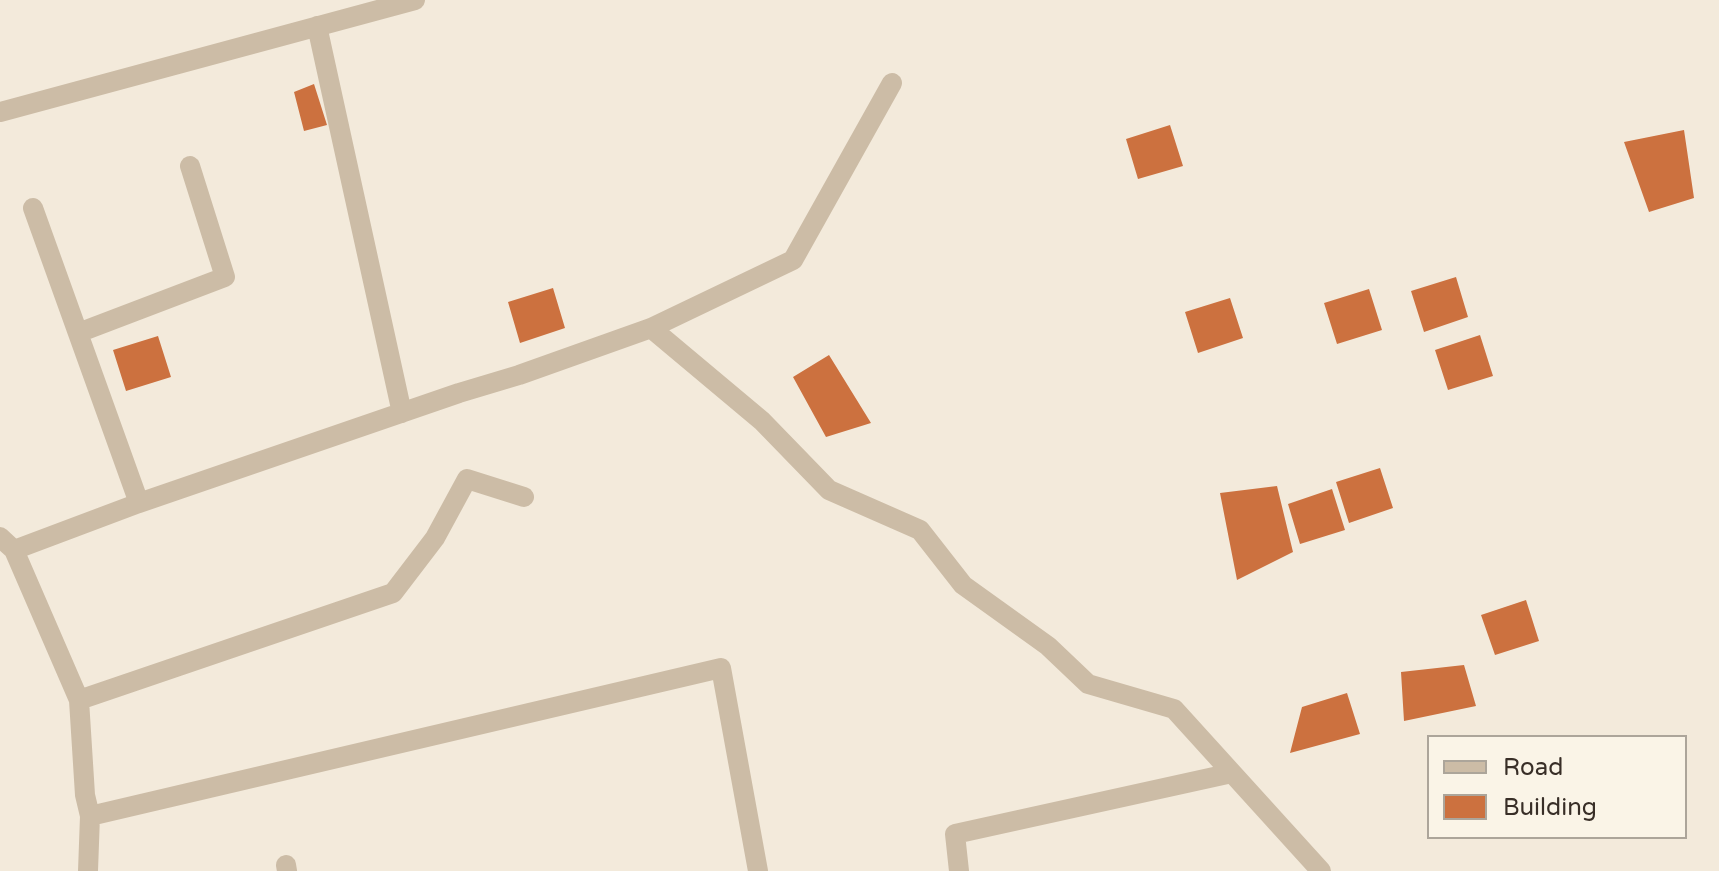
<!DOCTYPE html>
<html>
<head>
<meta charset="utf-8">
<style>
	body { margin:0 }
	#map { position:relative; width:1719px; height:871px; overflow:hidden; background:#f3eadb; font-family:"Varela Round",sans-serif }
	canvas { display:block }
	.legend { position:absolute; left:1427px; top:735px; width:260px; height:104px; box-sizing:border-box; background:#faf4e7; border:2px solid #aca59a; margin:0; padding:10px 14px; list-style:none; font-size:24px; color:#382e27 }
	.legend li { display:flex; align-items:center; gap:16px; height:40px }
	.legend b { width:40px; border:2px solid #aca59a }
</style>
</head>
<body>
<div id="map">
<canvas width="1719" height="871"></canvas>
<ul class="legend">
<li><b style="height:10px;background:#ccbca6"></b>Road</li>
<li><b style="height:22px;background:#cc713f"></b>Building</li>
</ul>
</div>
<script>
const g = document.querySelector('canvas').getContext('2d');
g.lineJoin = 'round';
function paint(path, color) { g.fillStyle = color; g.fill(path, 'evenodd'); }
const toPath = rows => new Path2D(rows.map(r => 'M' + r).join(''));
function strokePath(path, color, width, dash) { g.strokeStyle = color; g.lineWidth = width; g.lineCap = dash ? 'butt' : 'round'; g.setLineDash(dash || []); g.stroke(path); }
const building = toPath([
	[314,84,327,125,304,131,294,92],
	[1170,125,1183,166,1138,179,1126,139],
	[1684,130,1694,198,1649,212,1624,142],
	[1456,277,1468,317,1424,332,1411,291],
	[553,288,565,328,520,343,508,302],
	[1369,289,1382,330,1337,344,1324,303],
	[1230,298,1243,338,1198,353,1185,312],
	[1480,335,1493,376,1448,390,1435,350],
	[158,336,171,377,126,391,113,350],
	[829,355,871,423,826,437,793,377],
	[1380,468,1393,508,1349,523,1336,482],
	[1277,486,1293,552,1237,580,1220,493],
	[1332,489,1345,530,1300,544,1288,504],
	[1526,600,1539,641,1495,655,1481,615],
	[1464,665,1476,706,1404,721,1401,672],
	[1347,693,1360,734,1290,753,1302,707]
]);
const minor = toPath([
	[317,26,402,413],
	[0,112,415,0],
	[33,208,139,503],
	[651,328,762,421,829,490,920,530,963,585,1048,646,1088,684,1174,709,1321,871],
	[78,333,225,277,190,166],
	[0,537,14,550,79,700,85,795,90,816,88,871],
	[14,550,139,503,459,393,519,375,651,328,793,260,892,83],
	[79,700,393,593,435,538,467,479,524,497],
	[90,816,721,668,758,871],
	[286,865,287,871],
	[959,871,955,834,1232,773]
]);
paint(building, '#cc713f');
strokePath(minor, '#ccbca6', 20);
</script>
</body>
</html>
